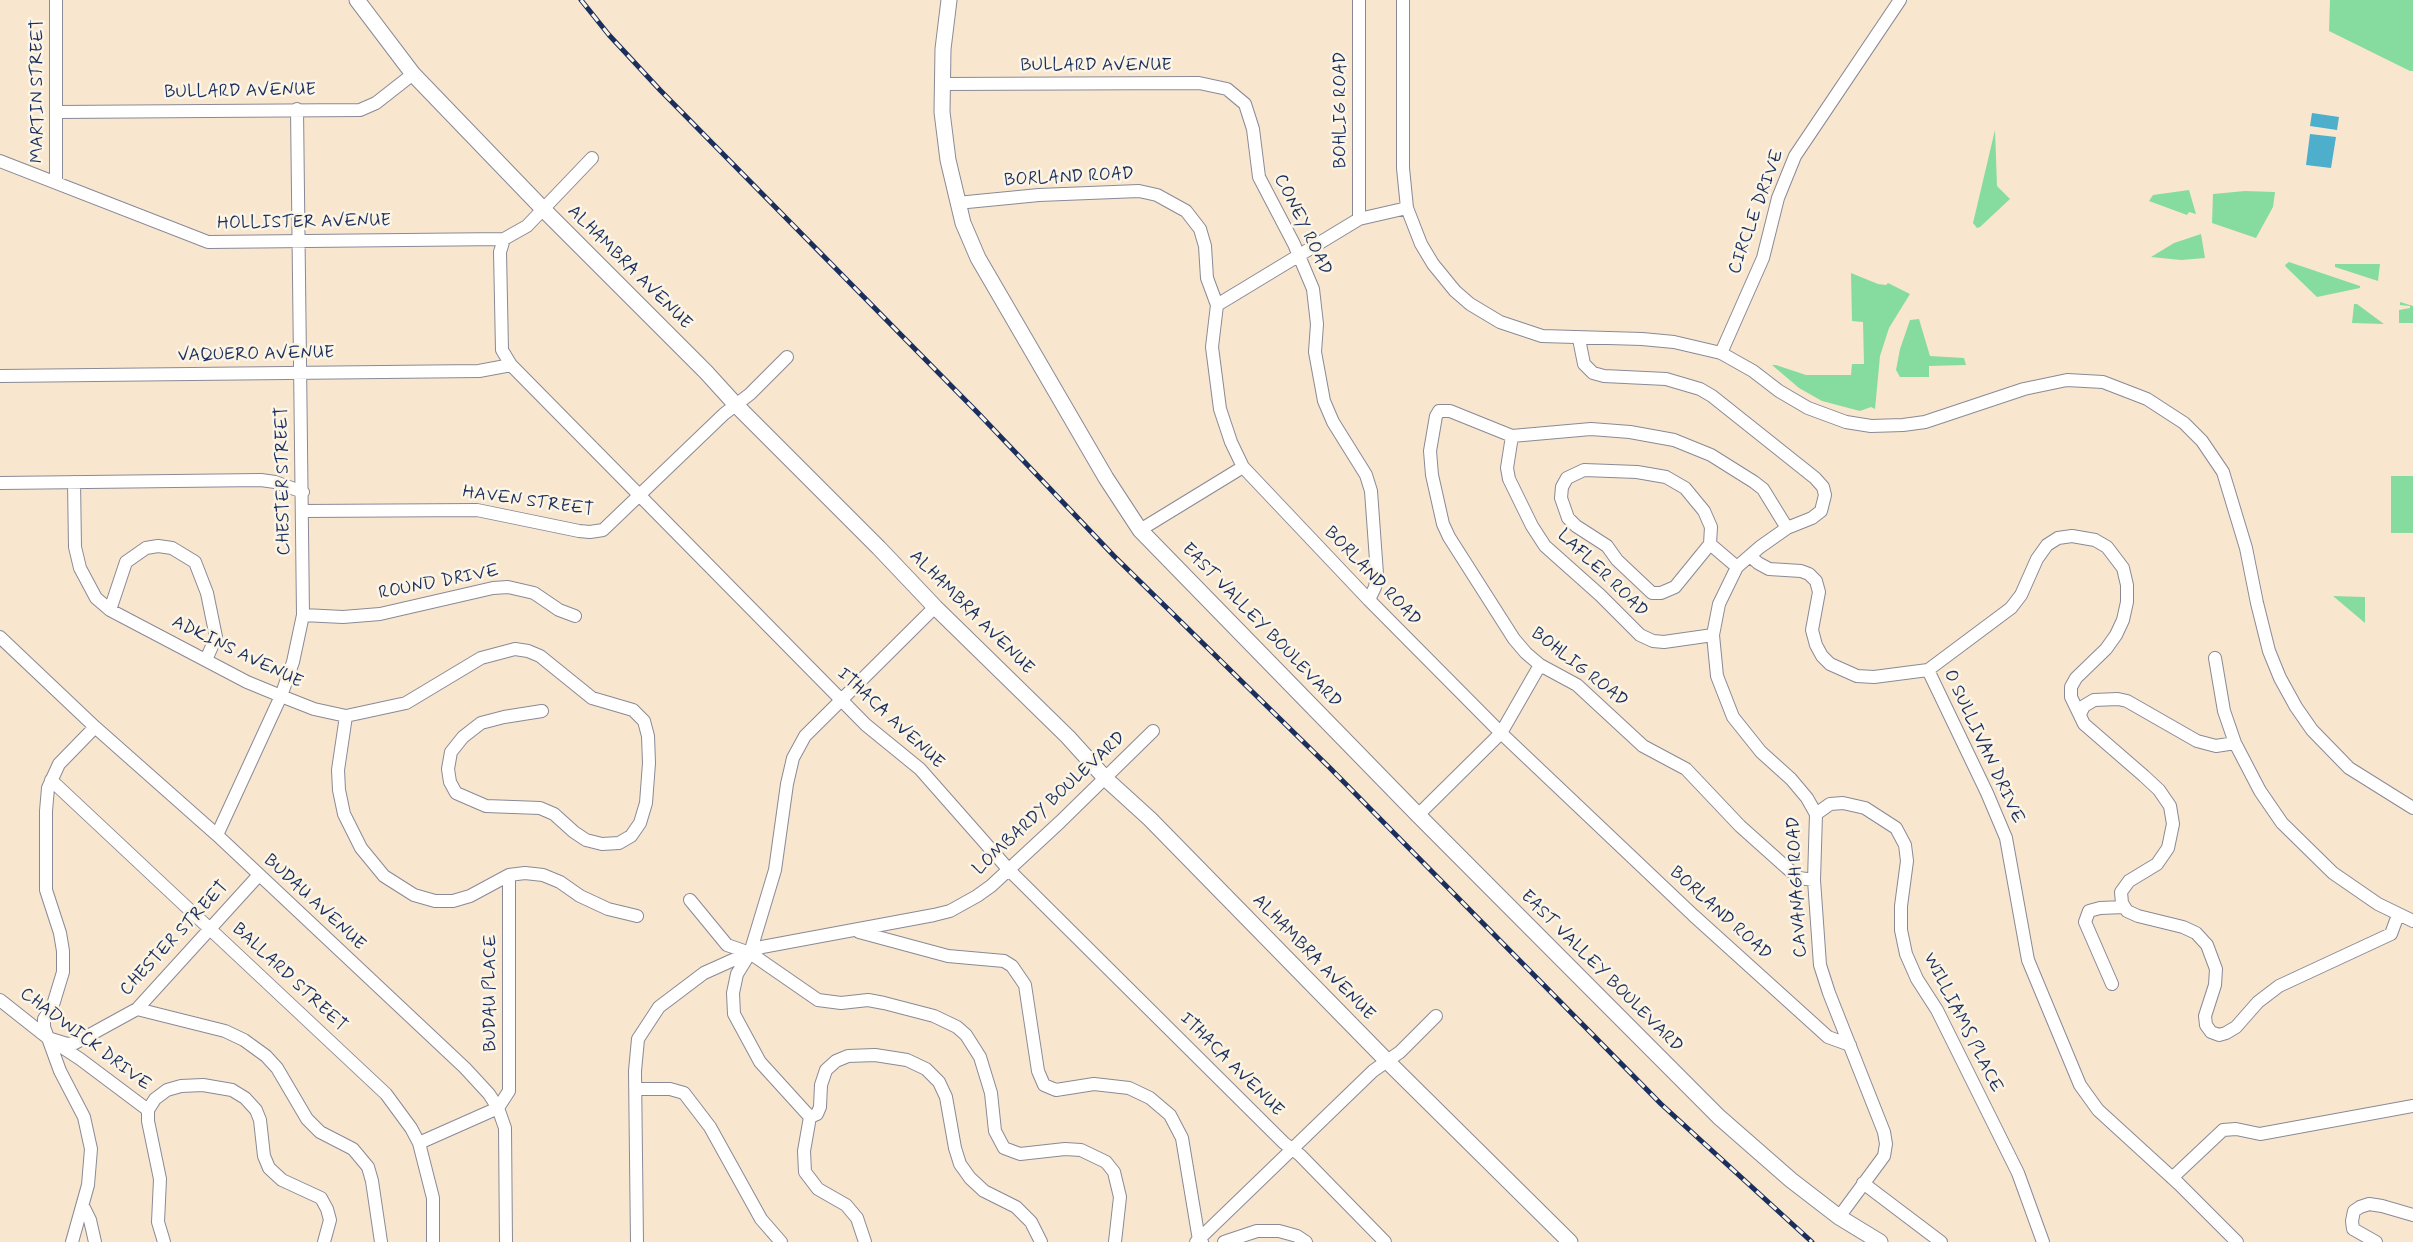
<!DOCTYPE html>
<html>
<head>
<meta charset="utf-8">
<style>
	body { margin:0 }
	canvas { display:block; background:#f8e6ce }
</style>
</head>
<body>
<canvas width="2413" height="1242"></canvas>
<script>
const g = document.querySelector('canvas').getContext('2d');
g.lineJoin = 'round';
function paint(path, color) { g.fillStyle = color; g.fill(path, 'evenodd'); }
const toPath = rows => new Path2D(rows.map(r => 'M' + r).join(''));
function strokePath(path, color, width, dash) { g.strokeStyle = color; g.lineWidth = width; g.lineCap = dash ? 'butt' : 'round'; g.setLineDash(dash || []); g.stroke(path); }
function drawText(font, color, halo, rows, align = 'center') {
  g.font = font + ' Mynerve,sans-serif'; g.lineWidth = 5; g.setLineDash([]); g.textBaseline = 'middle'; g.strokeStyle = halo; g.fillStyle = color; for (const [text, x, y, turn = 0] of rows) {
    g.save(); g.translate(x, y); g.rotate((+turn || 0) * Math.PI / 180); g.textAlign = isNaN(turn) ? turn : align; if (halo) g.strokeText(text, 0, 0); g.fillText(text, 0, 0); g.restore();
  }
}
const green = toPath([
	[2330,0,2413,0,2413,71,2410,71,2329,31],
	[1995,130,1997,186,2010,199,1980,227,1977,228,1973,223],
	[2189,190,2196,214,2189,212,2187,215,2149,201,2153,195],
	[2245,191,2275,192,2273,207,2256,238,2212,223,2213,194],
	[2201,234,2205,258,2181,260,2151,257,2174,243],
	[2289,262,2360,286,2360,288,2317,297,2286,267,2285,265],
	[2335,264,2380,264,2378,281,2335,267],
	[1851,273,1878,284,1886,285,1888,283,1910,294,1889,328,1880,356,1875,409,1871,407,1860,411,1822,401,1799,388,1772,365,1776,365,1806,375,1851,375,1852,364,1864,364,1863,322,1852,321],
	[2400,302,2413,306,2413,323,2399,323,2399,310,2410,308,2410,306,2400,305],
	[2354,304,2357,304,2384,324,2352,323],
	[1919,319,1930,356,1964,358,1966,365,1929,366,1929,377,1900,377,1896,370,1900,349,1910,320],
	[2391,476,2413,476,2413,533,2391,533],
	[2333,596,2365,597,2365,623]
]);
const water = toPath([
	[2312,113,2339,117,2337,130,2310,126],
	[2310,134,2336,137,2331,168,2306,165]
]);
const minor = toPath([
	[1403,0,1403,168,1407,208,1421,244,1433,264,1455,291,1470,304,1500,322,1542,336,1642,339,1674,342,1721,353,1753,371,1779,391,1808,408,1846,422,1871,426,1903,425,1925,422,2024,389,2067,380,2103,382,2147,399,2184,423,2202,441,2223,472,2246,548,2257,603,2269,651,2280,678,2296,707,2312,730,2349,768,2413,808],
	[942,84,1199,83,1227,89,1245,104,1253,129,1259,177,1294,244,1313,289,1317,324,1315,352,1324,401,1333,422,1366,475,1371,491,1377,574,1375,587,1369,600],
	[56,112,360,110,376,103,413,74],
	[0,161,208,242,504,239,527,226,592,158],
	[56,182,56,0],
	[957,203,1039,195,1139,191,1157,195,1186,211,1200,229,1205,246,1207,278,1217,305,1212,347,1220,409,1231,442,1243,467,1369,600,1501,733,1693,915,1828,1037,1850,1045],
	[1359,219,1359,0],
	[504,239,500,252,502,350,511,365,866,725,920,769,1009,870,1284,1143,1300,1155,1385,1242],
	[1217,305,1359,219,1407,208],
	[1579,339,1584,364,1593,373,1604,376,1666,379,1700,389,1712,396,1815,478,1823,487,1825,495,1821,511,1812,518,1787,528,1760,547,1737,567,1719,604,1713,635,1717,676,1733,717,1761,752,1791,779,1807,798,1816,814,1814,880,1820,965,1829,993,1884,1132,1886,1144,1884,1156,1839,1217],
	[1721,353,1763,258,1778,198,1795,156,1900,0],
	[0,376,479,371,511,365],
	[1512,436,1507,468,1509,479,1532,526,1545,546,1600,595,1640,635,1653,641,1664,642,1713,635],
	[74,482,75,547,80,568,96,598,110,610,247,682,281,696,314,709,346,716,406,703,481,658,515,649,528,651,540,656,592,698,633,710,644,721,648,736,649,763,646,803,640,823,631,836,619,843,602,844,586,840,574,832,554,814,540,808,486,806,456,793,450,782,448,769,451,752,463,737,481,723,504,717,542,711],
	[0,483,261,480,275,482,303,492],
	[303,511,477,510,579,531,590,532,603,530,724,414,750,394,787,357],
	[1787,528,1763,489,1754,482,1711,455,1674,440,1630,432,1591,429,1512,436,1450,411,1439,411,1436,416,1430,451,1432,475,1443,524,1449,537,1514,639,1526,653,1540,665,1577,685,1643,746,1686,769,1740,826,1787,868,1799,878,1814,880],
	[1140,530,1243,467],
	[1710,544,1711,527,1704,511,1685,488,1666,477,1637,472,1584,470,1567,478,1562,487,1561,498,1568,518,1576,526,1607,546,1617,560,1652,593,1661,593,1675,587,1710,544,1737,567],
	[1750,556,1758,563,1769,569,1801,571,1809,574,1816,581,1819,592,1812,630,1816,645,1822,656,1830,664,1857,676,1874,677,1928,670,1987,793,2006,838,2028,960,2080,1085,2098,1110,2179,1184,2237,1242],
	[110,610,126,562,146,548,158,546,172,548,195,562,207,593,216,637,206,660],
	[303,615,343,617,380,614,493,588,508,587,534,593,559,610,575,616],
	[0,637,95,727,217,835,465,1068,489,1094,498,1108,505,1128,506,1242],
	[2215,658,2224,711,2235,743,2260,791,2282,823,2333,873,2378,904,2413,921],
	[1928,670,2011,608,2021,595,2037,559,2047,545,2058,538,2072,536,2095,540,2107,547,2123,568,2127,585,2127,602,2123,620,2116,635,2106,649,2076,678,2071,687,2071,697,2084,724,2144,776,2159,790,2170,806,2173,824,2168,848,2157,864,2129,881,2121,892,2122,903,2127,911,2138,916,2183,927,2196,933,2207,945,2216,969,2215,985,2205,1016,2206,1025,2211,1032,2219,1035,2226,1033,2236,1027,2258,1002,2279,986,2391,934,2398,915],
	[2080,714,2084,706,2094,700,2118,699,2127,701,2197,741,2216,746,2235,743],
	[346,716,338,770,339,790,344,814,361,848,384,876,414,895,435,901,453,901,470,896,509,875,525,873,543,875,560,882,580,896,608,909,637,916],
	[51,780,386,1094,411,1128,419,1143,433,1198,433,1242],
	[1816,814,1830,804,1843,803,1865,808,1896,828,1905,845,1907,861,1901,906,1901,930,1906,954,1917,979,1937,1010,2018,1173,2043,1242],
	[1418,815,1501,733,1540,665],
	[217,835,281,696,293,662,303,615,297,109],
	[690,900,727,945,750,953,818,1000,841,1003,868,1000,884,1003,934,1016,957,1027,966,1035,980,1057,991,1093,995,1131,1004,1148,1020,1154,1065,1149,1081,1150,1106,1162,1114,1172,1120,1197,1115,1242],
	[859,932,948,956,1004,961,1012,966,1025,985,1038,1071,1044,1085,1056,1090,1094,1084,1129,1088,1150,1098,1170,1115,1182,1138,1199,1240,1202,1242],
	[2112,984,2085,922,2089,911,2100,908,2124,907],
	[0,1000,48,1038,80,1059,148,1110],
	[137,1009,225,1031,244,1040,266,1056,277,1068,307,1119,320,1132,353,1149,368,1167,372,1181,381,1242],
	[48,1038,67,1044,75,1043,137,1009,258,876],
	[636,1089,670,1089,684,1093,710,1127,761,1219,781,1242],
	[810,1117,817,1114,820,1107,821,1085,826,1070,836,1061,848,1056,875,1055,907,1060,926,1069,939,1082,946,1097,955,1148,960,1164,970,1178,984,1191,1016,1207,1031,1222,1041,1242],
	[419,1143,498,1108,509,1091,509,875],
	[2172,1178,2223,1130,2236,1129,2260,1134,2413,1106],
	[1863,1183,1941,1242],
	[83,1206,90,1220,95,1242],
	[72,1242,88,1185,91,1149,84,1117,60,1071,44,1027,44,1019,53,1005,63,972,63,951,60,933,46,890,46,811,48,788,59,764,95,727],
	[164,1242,158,1222,160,1179,148,1121,148,1110,155,1099,167,1090,181,1086,203,1085,232,1090,245,1098,256,1110,260,1120,264,1156,269,1168,282,1180,321,1198,327,1209,330,1220,324,1242],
	[637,1242,635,1071,638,1039,659,1007,704,973,762,947,934,915,950,911,977,896,991,886,1060,822,1153,731],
	[865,1242,857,1218,846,1205,818,1189,805,1172,804,1151,810,1117,760,1062,734,1014,733,993,737,974,750,953,775,870,787,784,793,758,805,736,935,607],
	[1196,1242,1373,1071,1400,1052,1436,1016],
	[1224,1242,1257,1231,1279,1231,1297,1236,1306,1242],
	[2376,1242,2353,1229,2352,1221,2354,1211,2360,1207,2369,1204,2382,1206,2413,1215]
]);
const major = toPath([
	[357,0,413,74,544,210,706,372,736,405,879,548,935,607,1068,737,1106,779,1150,819,1387,1061,1570,1242],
	[949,0,943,49,942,112,948,160,963,223,978,258,1106,478,1140,530,1418,815,1719,1117,1791,1180,1839,1217,1880,1242]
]);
const rail = toPath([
	[581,0,609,35,660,90,978,413,1114,556,1330,768,1661,1104,1812,1242]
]);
const streetNames = [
	["BULLARD AVENUE",1096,66],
	["MARTIN STREET",38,91,-90],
	["BULLARD AVENUE",240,92,-1],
	["BOHLIG ROAD",1341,110,-90],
	["BORLAND ROAD",1069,178,-3],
	["CIRCLE DRIVE",1757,212,-70],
	["HOLLISTER AVENUE",304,223,-1],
	["CONEY ROAD",1302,225,64],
	["ALHAMBRA AVENUE",629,268,45],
	["VAQUERO AVENUE",256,355,-1],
	["CHESTER STREET",284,481,-91],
	["HAVEN STREET",528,502,8],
	["LAFLER ROAD",1602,574,44],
	["BORLAND ROAD",1372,577,46],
	["ROUND DRIVE",439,583,-11],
	["ALHAMBRA AVENUE",971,613,45],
	["EAST VALLEY BOULEVARD",1261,626,46],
	["ADKINS AVENUE",237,653,26],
	["BOHLIG ROAD",1579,668,38],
	["ITHACA AVENUE",890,719,43],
	["O SULLIVAN DRIVE",1983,747,65],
	["LOMBARDY BOULEVARD",1050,804,-43],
	["CAVANAGH ROAD",1798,887,-93],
	["BUDAU AVENUE",314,903,43],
	["BORLAND ROAD",1720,914,42],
	["CHESTER STREET",175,939,-47],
	["ALHAMBRA AVENUE",1313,958,46],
	["EAST VALLEY BOULEVARD",1601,972,45],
	["BALLARD STREET",289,978,43],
	["BUDAU PLACE",491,993,-90],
	["WILLIAMS PLACE",1962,1023,63],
	["CHADWICK DRIVE",85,1040,37],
	["ITHACA AVENUE",1231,1065,45]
];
paint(green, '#86dc9f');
paint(water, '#4dafcc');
strokePath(minor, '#8a8a96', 14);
strokePath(major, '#8a8a96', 17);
strokePath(minor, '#fff', 12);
strokePath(major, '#fff', 15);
strokePath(rail, '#1b2f5e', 5);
strokePath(rail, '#fcf5e5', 3, [9]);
drawText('18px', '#1b2f5e', '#fcf5e5', streetNames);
</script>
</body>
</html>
